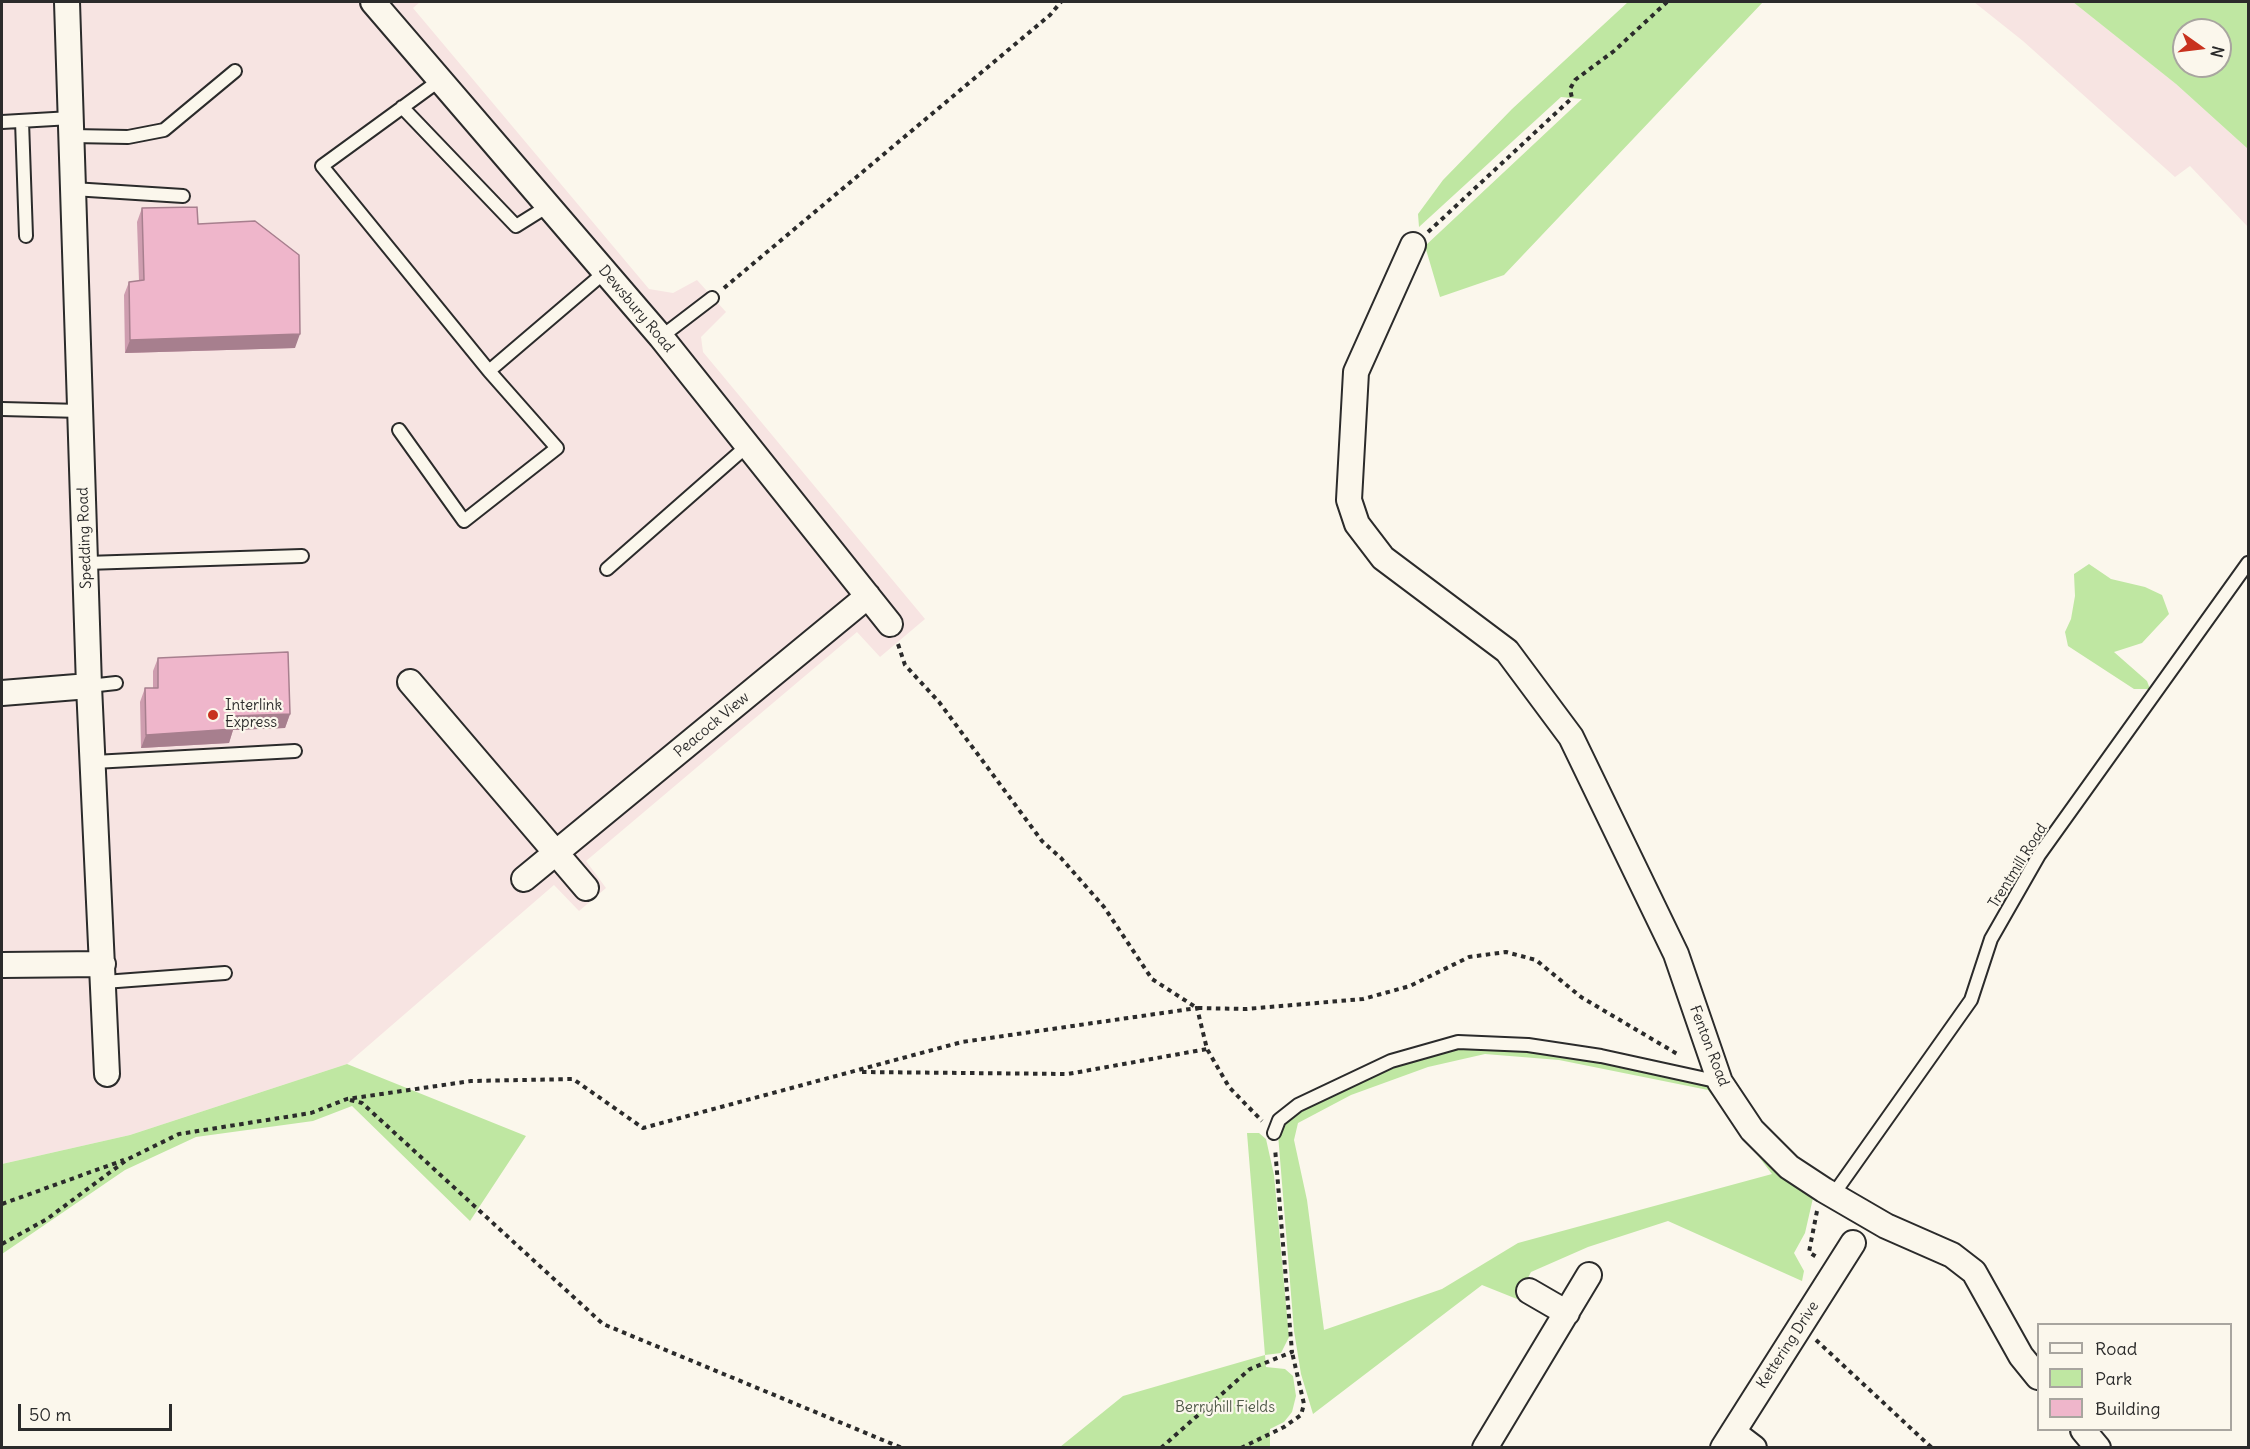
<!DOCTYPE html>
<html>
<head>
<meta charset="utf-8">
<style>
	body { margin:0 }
	#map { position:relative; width:2250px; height:1449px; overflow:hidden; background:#fbf7ec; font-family:Delius,sans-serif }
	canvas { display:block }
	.frame { position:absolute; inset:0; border:3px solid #2b2b2b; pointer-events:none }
	.legend { position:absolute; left:2037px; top:1323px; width:195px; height:108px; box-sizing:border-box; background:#fbf7ec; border:2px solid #a8a59f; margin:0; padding:8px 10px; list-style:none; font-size:18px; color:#2b2b2b }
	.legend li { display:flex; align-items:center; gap:12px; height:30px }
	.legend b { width:30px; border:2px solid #a8a59f }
	.north { position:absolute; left:2172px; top:18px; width:60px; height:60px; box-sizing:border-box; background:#fbf7ec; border:2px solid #a8a59f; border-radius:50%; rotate:104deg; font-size:16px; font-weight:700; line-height:24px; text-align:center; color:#2b2b2b }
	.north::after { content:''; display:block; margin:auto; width:21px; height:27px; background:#c8321e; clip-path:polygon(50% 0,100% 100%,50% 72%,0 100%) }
	.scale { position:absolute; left:18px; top:1404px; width:154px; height:27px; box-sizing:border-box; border:3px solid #2b2b2b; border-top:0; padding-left:8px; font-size:18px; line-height:21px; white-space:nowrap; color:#2b2b2b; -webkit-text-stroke:4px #fbf7ec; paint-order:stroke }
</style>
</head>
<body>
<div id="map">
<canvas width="2250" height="1449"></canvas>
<div class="frame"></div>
<ul class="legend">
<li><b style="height:8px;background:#fbf7ec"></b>Road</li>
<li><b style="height:16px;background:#bfe7a2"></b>Park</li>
<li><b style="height:16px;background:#efb6cb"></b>Building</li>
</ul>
<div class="north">N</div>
<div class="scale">50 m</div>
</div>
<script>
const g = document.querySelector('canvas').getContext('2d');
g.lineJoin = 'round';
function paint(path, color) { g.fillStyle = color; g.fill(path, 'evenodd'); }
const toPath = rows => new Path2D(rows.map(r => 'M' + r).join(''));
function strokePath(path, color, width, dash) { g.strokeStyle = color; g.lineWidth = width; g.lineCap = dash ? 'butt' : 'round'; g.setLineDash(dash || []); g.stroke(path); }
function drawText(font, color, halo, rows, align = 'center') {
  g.font = font + ' Delius,sans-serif'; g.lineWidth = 4.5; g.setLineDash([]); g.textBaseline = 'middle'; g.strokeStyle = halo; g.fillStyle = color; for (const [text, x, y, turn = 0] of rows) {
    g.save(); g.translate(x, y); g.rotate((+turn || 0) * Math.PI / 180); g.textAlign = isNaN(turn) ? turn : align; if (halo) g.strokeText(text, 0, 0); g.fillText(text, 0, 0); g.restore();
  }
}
const built = toPath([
	[2,2,420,2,413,8,649,289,673,293,697,280,726,312,701,337,703,352,925,619,880,657,857,632,586,861,606,888,579,911,554,885,347,1064,130,1135,2,1164],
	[1974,2,2073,2,2176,84,2248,149,2248,227,2190,166,2175,177,2023,41]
]);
const green = toPath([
	[1628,2,1763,2,1504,275,1440,297,1425,246,1582,99,1561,97,1419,227,1418,214,1443,180,1512,109],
	[2073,2,2248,2,2248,149,2176,84],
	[2184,30,2220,30,2220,66,2184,66],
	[2089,564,2111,579,2145,587,2162,595,2169,614,2142,643,2114,652,2147,681,2150,689,2134,689,2068,646,2065,632,2071,619,2075,596,2074,574],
	[1484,1046,1568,1055,1707,1082,1812,1189,1813,1198,1805,1233,1794,1253,1804,1271,1802,1281,1668,1221,1588,1247,1531,1272,1517,1299,1482,1285,1313,1414,1301,1374,1294,1331,1278,1134,1288,1119,1314,1100,1395,1065,1446,1051],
	[1485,1054,1559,1060,1708,1090,1772,1174,1518,1243,1442,1289,1324,1330,1307,1200,1294,1140,1298,1123,1351,1095,1428,1067],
	[347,1064,526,1136,470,1221,352,1106,313,1121,196,1137,125,1170,2,1254,2,1164,130,1135],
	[1247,1133,1259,1133,1266,1139,1274,1175,1289,1337,1281,1353,1265,1355,1266,1367,1285,1369,1293,1376,1296,1396,1292,1412,1284,1422,1270,1429,1270,1447,1060,1447,1123,1396,1265,1355]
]);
const path = toPath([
	[1428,232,1572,98,1570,89,1575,80,1614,51,1667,2],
	[724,288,1050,15,1061,2],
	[898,644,905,665,939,702,1042,841,1061,858,1104,907,1152,979,1197,1008,1246,1009,1363,999,1410,986,1469,957,1506,952,1536,960,1581,997,1679,1055],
	[862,1072,1068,1074,1207,1049],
	[350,1100,362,1103,603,1324,902,1448],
	[2,1204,124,1160],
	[1817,1211,1809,1252,1818,1258],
	[2,1244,47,1219,128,1159,179,1134,311,1113,347,1099,471,1081,573,1079,643,1128,962,1042,1197,1008,1207,1049,1229,1087,1262,1121],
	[1816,1340,1932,1448],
	[1161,1448,1250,1369,1292,1352,1275,1148],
	[1241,1448,1284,1427,1301,1415,1304,1404,1292,1352]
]);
const lane = toPath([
	[440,80,322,166,489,371],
	[402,107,516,226,548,206],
	[22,121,26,236],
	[2,122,71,118],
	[72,136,128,137,164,130,235,71],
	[73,189,183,196],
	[661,337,712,298],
	[2,409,81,411],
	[399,430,464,521,557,448,489,371,605,272],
	[86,563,302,556],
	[607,569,747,446],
	[89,686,116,683],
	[94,762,295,751],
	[104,982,225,973],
	[1274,1133,1279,1120,1298,1105,1391,1061,1458,1042,1528,1045,1601,1056,1720,1082],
	[1833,1195,1971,1000,1991,939,2039,855,2248,563]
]);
const street = toPath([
	[67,2,89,686,107,1074],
	[373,2,661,337,890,624],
	[1413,245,1356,372,1349,500,1357,524,1383,558,1507,651,1571,737,1676,954,1720,1082,1752,1130,1789,1167,1824,1190,1886,1226,1952,1255,1974,1272,2021,1356,2038,1377],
	[410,682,586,888],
	[2,693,89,686],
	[524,879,868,596],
	[2,965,103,964],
	[1529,1291,1567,1313],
	[2083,1430,2098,1448],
	[1733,1432,1754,1448],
	[1485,1448,1589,1275],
	[1723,1448,1853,1243]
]);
const wall = toPath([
	[142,208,198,224,295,348,125,353,124,295,129,282,139,281,137,222],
	[158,658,290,714,285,728,233,730,229,743,141,748,140,702,145,688,153,688,153,671]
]);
const shadedWall = toPath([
	[300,334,295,348,125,353,130,340],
	[290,714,285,728,233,730,229,743,141,748,146,735,233,716]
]);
const building = toPath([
	[197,207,198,224,255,221,299,255,300,334,130,340,129,282,144,280,142,208,197,207],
	[288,652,290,714,233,716,234,729,146,735,145,688,158,688,158,658,288,652]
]);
const markers = [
	[213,715,6,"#c8321e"]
];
const streetNames = [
	["Dewsbury Road",636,309,50],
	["Spedding Road",85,538,-92],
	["Peacock View",712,725,-40],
	["Trentmill Road",2018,866,-58],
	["Fenton Road",1709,1046,69],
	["Kettering Drive",1788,1345,-57]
];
const poiNames = [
	["Interlink",225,706],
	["Express",225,723]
];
const parkNames = [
	["Berryhill Fields",1225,1408]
];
paint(built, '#f7e4e2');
paint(green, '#bfe7a2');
strokePath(lane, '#2b2b2b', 16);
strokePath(street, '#2b2b2b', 28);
strokePath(path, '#2b2b2b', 4, [4.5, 4.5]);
strokePath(lane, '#fbf7ec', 12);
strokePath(street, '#fbf7ec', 24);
paint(wall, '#ce9daf');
paint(shadedWall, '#a77f8e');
paint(building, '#efb6cb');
strokePath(building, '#a77f8e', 1.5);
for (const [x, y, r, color] of markers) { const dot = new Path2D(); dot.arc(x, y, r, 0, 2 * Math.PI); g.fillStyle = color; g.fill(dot); strokePath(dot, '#fbf7ec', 2); }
drawText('15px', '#2b2b2b', '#fbf7ec', streetNames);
drawText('15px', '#2b2b2b', '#fbf7ec', poiNames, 'left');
drawText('15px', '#505a49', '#fbf7ec', parkNames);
</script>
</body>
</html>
